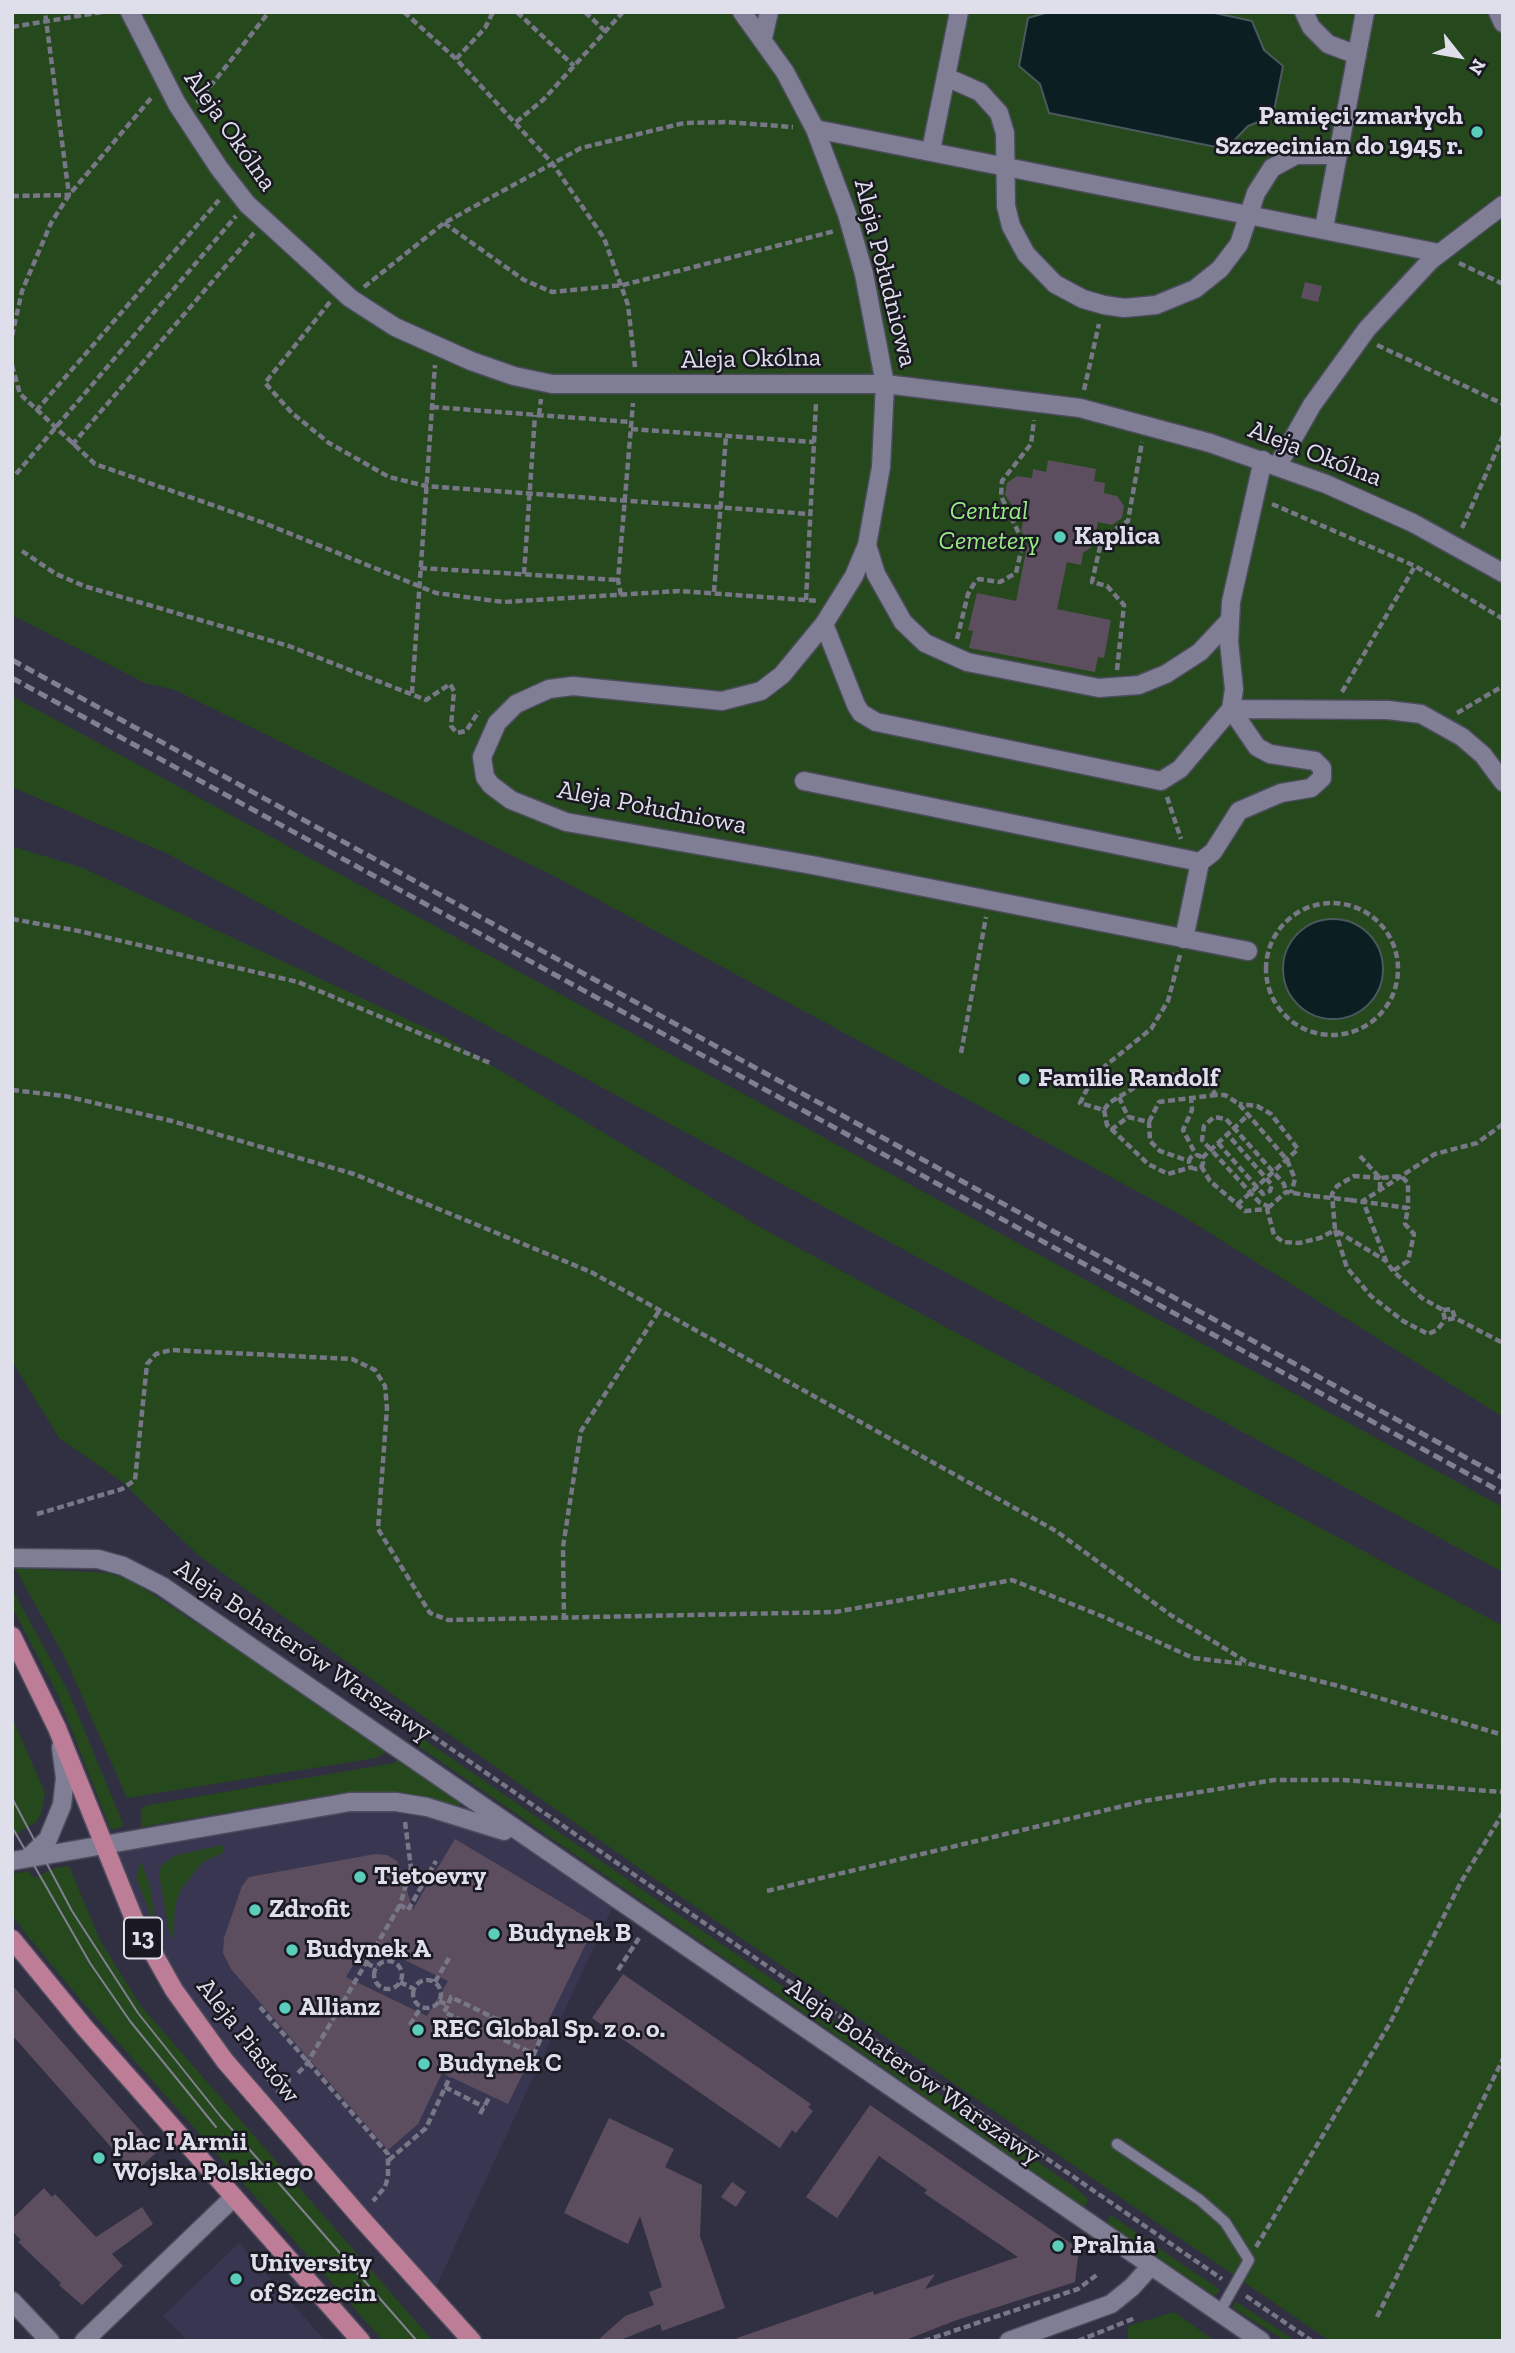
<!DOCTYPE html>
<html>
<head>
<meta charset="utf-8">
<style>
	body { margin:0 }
	#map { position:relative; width:1515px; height:2353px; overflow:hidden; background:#313043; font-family:"Zilla Slab",serif }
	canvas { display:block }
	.frame { position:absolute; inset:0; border:14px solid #dfdfec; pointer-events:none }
	.north { position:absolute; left:1424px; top:21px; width:70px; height:70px; -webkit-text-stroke:5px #1a1922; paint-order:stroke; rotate:121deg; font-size:19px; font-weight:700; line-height:28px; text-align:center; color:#dfdfec }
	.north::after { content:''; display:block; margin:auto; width:24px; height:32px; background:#dfdfec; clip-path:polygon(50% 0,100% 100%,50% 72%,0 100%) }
</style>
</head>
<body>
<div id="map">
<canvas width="1515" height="2353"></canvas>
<div class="frame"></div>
<div class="north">N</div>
</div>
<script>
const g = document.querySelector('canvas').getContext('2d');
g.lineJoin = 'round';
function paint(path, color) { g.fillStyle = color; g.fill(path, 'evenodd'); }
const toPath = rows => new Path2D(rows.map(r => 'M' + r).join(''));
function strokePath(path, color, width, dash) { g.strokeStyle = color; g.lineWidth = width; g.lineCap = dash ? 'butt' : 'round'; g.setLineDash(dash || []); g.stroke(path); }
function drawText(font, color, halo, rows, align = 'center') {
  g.font = font + ' "Zilla Slab",serif'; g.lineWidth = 5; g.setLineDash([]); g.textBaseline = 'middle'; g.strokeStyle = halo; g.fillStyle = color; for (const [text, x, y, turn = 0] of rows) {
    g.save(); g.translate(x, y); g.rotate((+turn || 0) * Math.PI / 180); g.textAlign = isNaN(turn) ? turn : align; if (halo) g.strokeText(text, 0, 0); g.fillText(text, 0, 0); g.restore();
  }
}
const built = toPath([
	[380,1804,459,1820,511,1839,540,1854,613,1906,434,2291,248,2081,169,1970,138,1911,111,1849],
	[239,2243,320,2335,325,2341,188,2341,163,2316]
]);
const green = toPath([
	[12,12,1503,12,1503,1417,1181,1215,556,877,175,690,145,683,12,615],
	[12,696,1503,1507,1503,1572,166,853,12,787],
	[12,846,83,868,443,1036,765,1230,1503,1626,1503,2341,1330,2341,652,1877,423,1716,199,1556,121,1481,59,1438,12,1361],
	[15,1568,109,1573,132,1581,390,1750,376,1758,127,1798,65,1658],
	[12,1589,68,1691,124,1826,111,1830,58,1695,12,1607],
	[12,1717,45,1793,41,1814,36,1822,12,1837],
	[416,1734,1076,2188,1089,2200,1084,2207,411,1741],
	[401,1756,461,1801,460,1805,453,1807,351,1794,329,1795,141,1827,141,1808,148,1805,394,1763],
	[222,1845,224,1852,203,1862,181,1889,175,1906,173,1939,169,1931,159,1875,161,1866,174,1856],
	[141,1861,150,1886,156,1928,136,1878],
	[69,1866,100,1940,140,2005,433,2341,383,2341,79,1998,26,1934,12,1915,12,1874,29,1871,34,1878,54,1868],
	[1111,2215,1220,2290,1215,2296,1106,2223],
	[1235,2301,1296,2341,1286,2341,1233,2308],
	[1174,2312,1215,2341,1128,2341,1128,2326]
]);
const water = toPath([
	[1049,12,1210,12,1252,21,1264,50,1283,66,1273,116,1248,126,1226,149,1049,113,1040,84,1019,66,1028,18,1049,12],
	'1283 969a50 50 0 1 1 100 0a50 50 0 1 1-100 0Z'
]);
const building = toPath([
	[1305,282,1322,286,1318,302,1301,298],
	[1048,460,1096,469,1094,481,1105,483,1104,493,1117,496,1124,506,1122,518,1112,525,1098,522,1093,546,1083,553,1081,565,1067,562,1057,609,1111,620,1104,658,1098,657,1095,672,969,648,973,631,968,630,977,593,1016,601,1028,542,1021,531,1026,508,1012,505,1005,495,1007,483,1017,476,1032,478,1033,469,1046,472],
	[455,1839,596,1923,508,2104,442,2073,418,2124,388,2150,231,1969,223,1953,224,1938,242,1886,249,1877,375,1854,387,1855,397,1861,413,1909],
	[367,1942,448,1981,427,2016,346,1977],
	[623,1974,811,2104,808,2107,813,2111,796,2133,792,2130,780,2148,592,2018],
	[12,1985,158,2151,134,2173,12,2035],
	[870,2105,1079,2249,1075,2282,954,2321,903,2341,738,2341,737,2338,873,2291,874,2295,935,2274,925,2289,1018,2257,924,2193,927,2190,879,2156,837,2218,806,2197],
	[609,2118,674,2149,665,2167,702,2185,700,2236,725,2308,662,2331,660,2324,618,2341,597,2341,625,2316,654,2305,649,2292,662,2287,640,2216,628,2244,564,2213],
	[732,2182,746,2192,736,2207,721,2197],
	[44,2188,52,2197,55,2194,96,2237,142,2207,153,2224,112,2254,123,2266,82,2305,59,2285,61,2283,18,2242,21,2240,12,2231,12,2219]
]);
const path = toPath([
	[404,12,456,59,552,163,604,238,628,305,635,367],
	[517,12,574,66],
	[585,12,606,32],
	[12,27,102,12],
	[456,59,485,28,493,12],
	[197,103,269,12],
	[516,122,543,100,623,12],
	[12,196,69,195,45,12],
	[444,223,524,280,552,292,623,285,835,231],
	[1459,263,1503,284],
	[364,287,444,223,581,148,684,123,725,122,793,127],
	[330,302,265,383,292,413,329,443,389,477,426,486,810,514],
	[12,336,22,291,51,223,69,195,152,97],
	[1377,345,1503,404],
	[12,365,20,394,95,464,264,523,436,593,503,602,679,591,818,601],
	[1084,390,1099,324],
	[432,407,631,422],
	[36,411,219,200],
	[539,415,541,399],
	[631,429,814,442],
	[72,445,254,233],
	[16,474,236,216],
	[1272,504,1415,566,1503,619],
	[1462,528,1503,436],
	[22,551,56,574,84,586,289,646,426,700,450,684,454,691,451,726,457,733,466,731,479,711],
	[420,568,618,580],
	[524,574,535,415],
	[714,592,726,436],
	[621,595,618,580,633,403],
	[806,600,816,403],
	[957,639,968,594,975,582,979,579,1000,582,1016,573,1023,542,1001,496,1002,481,1031,444,1034,420],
	[1117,670,1124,605,1107,586,1092,582,1102,538,1128,521,1142,442],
	[1342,692,1415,566],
	[412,693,435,365],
	[1457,713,1503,686],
	[1167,797,1181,839],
	'1266 969a66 66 0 1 1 132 0a66 66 0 1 1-132 0Z',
	[12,919,79,931,298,982,490,1063],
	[1180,955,1168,1001,1151,1029,1094,1075,1080,1103,1104,1110,1109,1103,1145,1081,1181,1073,1197,1076,1205,1080,1216,1095,1225,1095,1239,1104,1287,1160,1295,1179,1291,1193],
	[961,1053,986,917],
	[12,1090,65,1096,172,1121,354,1174,591,1272,1056,1531,1172,1616,1250,1664,1339,1686,1503,1735],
	[1191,1096,1192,1110,1183,1130,1196,1155],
	[1119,1097,1128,1117],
	[1104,1110,1107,1125,1148,1164,1168,1174,1192,1167],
	[1149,1122,1159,1102,1216,1095],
	[1503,1124,1477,1143,1435,1154,1363,1201,1386,1261,1393,1271,1422,1298,1443,1310,1445,1320,1455,1318,1503,1343],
	[1111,1130,1128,1117,1149,1122,1150,1141,1160,1151,1189,1161],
	[1218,1143,1263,1194,1270,1191,1272,1185,1228,1135],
	'1189 1162a7 7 0 1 1 14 0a7 7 0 1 1-14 0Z',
	[1360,1156,1380,1178,1401,1176,1408,1183,1408,1208],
	[1202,1158,1247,1116],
	[1201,1166,1210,1181,1245,1211,1267,1209,1274,1235,1283,1242,1299,1243,1320,1238,1335,1230,1347,1268,1371,1296,1403,1321,1428,1334,1437,1330,1445,1320],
	[1380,1189,1380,1178,1354,1176,1337,1186,1332,1194,1335,1230,1386,1261],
	[1350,1200,1408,1208,1405,1224,1414,1234,1408,1261,1393,1271],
	[1237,1205,1298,1149,1271,1114,1257,1106,1239,1104],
	[1270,1207,1260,1203,1202,1140,1204,1126,1214,1117,1226,1119,1284,1184,1286,1192],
	[1268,1208,1286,1192,1313,1196],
	[1443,1310,1452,1309,1455,1318],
	[37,1514,122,1489,135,1480,147,1364,156,1354,171,1350,352,1359,375,1370,385,1386,387,1408,378,1529,430,1613,448,1620,835,1612,1012,1580,1104,1617,1193,1658,1246,1664],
	[564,1620,563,1547,581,1431,659,1311],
	[415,1724,1222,2279],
	[405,1822,411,1868,400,1905,408,1910,436,1861],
	[767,1891,1144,1801,1274,1780,1342,1780,1503,1792],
	[357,1958,376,1968],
	'374 1975a14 14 0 1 1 28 0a14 14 0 1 1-28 0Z',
	[618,1970,639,1938],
	'413 1994a14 14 0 1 1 28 0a14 14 0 1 1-28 0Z',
	[400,1982,414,1989],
	[435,1982,449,1958],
	[439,2001,448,2005,444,2012,534,2054,540,2040,451,1997,448,2005],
	[260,2007,388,2154,388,2177,385,2187,373,2201],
	[410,2025,421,2007],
	[485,2031,492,2017],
	[298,2073,306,2065,400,1905],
	[267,2079,291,2080],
	[445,2087,484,2107],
	[280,2094,278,2092,291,2080],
	[480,2114,490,2096],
	[389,2160,426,2128,450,2077],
	[1256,2247,1390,2023,1461,1882,1503,1813],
	[1246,2296,1312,2341],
	[1377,2317,1503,2059],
	[924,2341,1078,2289,1098,2274],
	[1078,2341,1135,2318]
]);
const lane = toPath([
	[1117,2144,1200,2200,1225,2222,1249,2260,1219,2313]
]);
const street = toPath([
	[130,12,177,104,219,168,247,204,350,298,395,327,471,361,514,376,552,384,885,384,1080,408,1210,443,1326,484,1413,523,1503,573],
	[742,12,785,72,815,129,847,214,864,274,885,384,881,467,867,545,854,576,824,624,782,675,761,691,722,701,573,686,549,689,516,704,497,723,482,757,485,777,491,785,511,800,566,822,812,865,1248,951],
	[1304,12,1311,27,1328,44,1357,55],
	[1498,12,1503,23],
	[763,38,769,12],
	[946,77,980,92,999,113,1005,133,1006,206,1011,226,1026,254,1055,284,1083,299,1104,305,1124,308,1156,305,1195,289,1220,269,1239,244,1256,193,1272,168,1296,155,1338,155],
	[815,129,1439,253],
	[931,150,959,12],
	[1324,228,1365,12],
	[1278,465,1312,405,1367,329,1431,260,1503,205],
	[867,545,876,574,903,622,925,643,967,662,1099,688,1139,685,1166,674,1200,652,1230,620],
	[824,624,856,705,861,713,876,722,1161,781,1180,769,1231,709,1234,689,1229,642,1231,602,1263,460],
	[1231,709,1388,710,1421,714,1462,737,1483,755,1503,782],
	[804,781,1200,862],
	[1184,939,1200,862,1213,852,1239,811,1281,793,1311,788,1322,778,1322,768,1315,761,1270,754,1257,747,1231,709],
	[12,2301,50,2341],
	[84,2341,234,2197],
	[1009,2341,1111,2304,1132,2287,1150,2267]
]);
const secondary = toPath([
	[12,1558,98,1559,123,1566,162,1586,1261,2341],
	[28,1858,48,1839,62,1805,65,1778,61,1747],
	[12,1861,350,1802,396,1802,427,1807,504,1831]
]);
const primary = toPath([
	[12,1636,57,1728,134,1919,174,1990,225,2061,361,2218,472,2341],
	[12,1939,85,2028,361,2341]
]);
const tram = toPath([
	[12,1798,72,1911,138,2013,221,2117,417,2341],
	[12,1827,90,1963,130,2021,216,2127]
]);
const rail = toPath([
	[12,660,1503,1478],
	[12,678,1503,1493]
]);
const pathBridge = toPath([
	[1313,1196,1350,1200]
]);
const markers = [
	[1477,132,7,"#5bcebb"],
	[1060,537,7,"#5bcebb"],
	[1024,1079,7,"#5bcebb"],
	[360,1877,7,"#5bcebb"],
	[255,1910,7,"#5bcebb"],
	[494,1934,7,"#5bcebb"],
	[292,1950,7,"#5bcebb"],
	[285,2008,7,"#5bcebb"],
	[418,2030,7,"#5bcebb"],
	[424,2064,7,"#5bcebb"],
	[99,2158,7,"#5bcebb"],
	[1058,2246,7,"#5bcebb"],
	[236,2279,7,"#5bcebb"]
];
const shields = [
	[143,1938,38]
];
const shieldNames = [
	["13",143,1938]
];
const poiNames = [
	["Pamięci zmarłych",1463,117,"right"],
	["Szczecinian do 1945 r.",1463,147,"right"],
	["Kaplica",1074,537],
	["Familie Randolf",1038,1079],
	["Tietoevry",374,1877],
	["Zdrofit",269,1910],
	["Budynek B",508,1934],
	["Budynek A",306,1950],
	["Allianz",299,2008],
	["REC Global Sp. z o. o.",432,2030],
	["Budynek C",438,2064],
	["plac I Armii",113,2143],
	["Wojska Polskiego",113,2173],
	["Pralnia",1072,2246],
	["University",250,2264],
	["of Szczecin",250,2294]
];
const streetNames = [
	["Aleja Okólna",230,131,55],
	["Aleja Południowa",885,273,76],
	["Aleja Okólna",751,359,-1],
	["Aleja Okólna",1315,454,21],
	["Aleja Południowa",652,808,11],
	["Aleja Bohaterów Warszawy",303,1651,34],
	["Aleja Piastów",248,2041,52],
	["Aleja Bohaterów Warszawy",913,2072,35]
];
const parkNames = [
	["Central",989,512],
	["Cemetery",989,542]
];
paint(built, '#383650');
paint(green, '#26481d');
paint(water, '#0b1e21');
strokePath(water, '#4b585e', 2);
paint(building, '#5d4e5f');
strokePath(lane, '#4c4c5c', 13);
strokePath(street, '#4c4c5c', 21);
strokePath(secondary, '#4c4c5c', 21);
strokePath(primary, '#4c4c5c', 21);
strokePath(path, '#777787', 4.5, [7, 3.5]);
strokePath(lane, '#7f7e94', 10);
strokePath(street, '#7f7e94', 18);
strokePath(secondary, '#7f7e94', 18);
strokePath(primary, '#bd7d97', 18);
strokePath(tram, '#818090', 2);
strokePath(rail, '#818090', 5, [10, 5]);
strokePath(pathBridge, '#777787', 4.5, [7, 3.5]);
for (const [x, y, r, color] of markers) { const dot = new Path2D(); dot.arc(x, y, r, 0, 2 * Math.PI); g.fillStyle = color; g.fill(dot); strokePath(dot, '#1a1922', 2.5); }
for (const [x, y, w] of shields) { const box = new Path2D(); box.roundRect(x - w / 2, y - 20.5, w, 41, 5); g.fillStyle = '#1a1922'; g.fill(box); strokePath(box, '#dfdfec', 2); }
drawText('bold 24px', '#dfdfec', null, shieldNames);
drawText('bold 26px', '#dfdfec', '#1a1922', poiNames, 'left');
drawText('26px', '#dfdfec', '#1a1922', streetNames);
drawText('italic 26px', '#97eb83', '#1a1922', parkNames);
</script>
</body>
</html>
